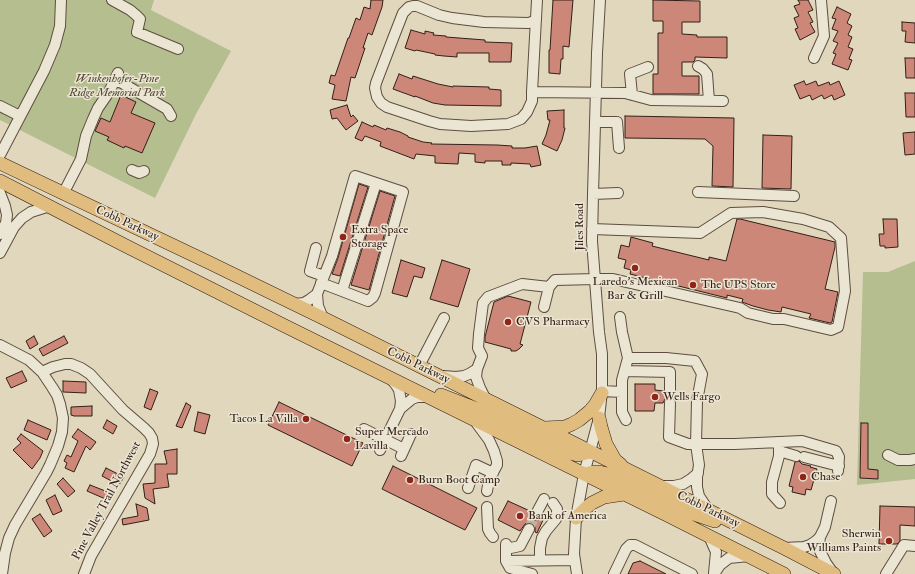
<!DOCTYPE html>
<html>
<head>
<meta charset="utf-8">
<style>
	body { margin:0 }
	canvas { display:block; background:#e0d7bc }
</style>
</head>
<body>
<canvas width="915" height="574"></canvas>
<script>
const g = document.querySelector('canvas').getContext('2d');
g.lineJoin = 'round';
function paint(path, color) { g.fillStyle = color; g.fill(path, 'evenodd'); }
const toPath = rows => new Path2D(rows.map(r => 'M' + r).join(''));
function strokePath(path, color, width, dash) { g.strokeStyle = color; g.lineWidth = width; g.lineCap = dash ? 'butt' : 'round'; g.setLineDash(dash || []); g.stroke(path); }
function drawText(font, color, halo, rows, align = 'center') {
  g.font = font + ' "IM FELL Double Pica",serif'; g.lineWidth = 3; g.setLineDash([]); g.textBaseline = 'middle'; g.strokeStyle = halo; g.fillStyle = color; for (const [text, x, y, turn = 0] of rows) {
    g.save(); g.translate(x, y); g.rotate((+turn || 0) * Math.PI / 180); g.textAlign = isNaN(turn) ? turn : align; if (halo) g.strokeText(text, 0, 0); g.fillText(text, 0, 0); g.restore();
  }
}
const green = toPath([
	[0,0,154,0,151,10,231,51,196,114,155,198,0,120],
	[915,261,915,479,857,485,863,272,888,272]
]);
const building = toPath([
	[371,0,383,0,382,7,372,35,368,33,363,48,365,48,355,78,351,77,346,101,332,99,335,85,329,83,331,75,335,76,348,38,349,38,356,18,360,20,364,7,370,9,371,0],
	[553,0,573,0,569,47,563,46,563,59,561,59,560,74,549,73,549,50,550,50,553,0],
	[653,0,700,1,700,22,682,22,682,34,697,35,697,37,727,37,727,58,695,57,695,60,693,62,682,62,682,76,699,76,699,94,653,94,653,74,658,74,658,33,663,33,663,21,653,21,653,0],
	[798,0,808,0,813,10,808,12,813,22,810,23,815,32,800,40,795,29,798,28,794,18,799,16,794,6,800,4,798,0],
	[837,7,851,14,847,23,852,26,848,35,852,37,848,47,853,49,849,59,852,60,848,70,832,64,836,54,833,53,838,43,833,41,838,31,832,29,836,19,832,18,837,7],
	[902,22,915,23,915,43,905,42,906,31,902,31,902,22],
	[411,30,425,34,425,31,434,33,433,35,446,36,446,37,485,40,485,42,512,43,511,62,489,62,489,53,457,53,457,57,444,56,435,55,435,54,416,50,415,51,405,48,411,30],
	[905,58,915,58,915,78,906,78,905,58],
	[399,74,412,79,413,76,438,84,453,87,453,86,489,87,489,89,501,90,501,106,445,105,433,103,415,96,415,97,393,89,399,74],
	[804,81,806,85,816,81,818,86,829,82,830,85,839,81,845,95,834,100,832,95,824,99,822,95,812,100,810,95,800,99,794,85,804,81],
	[905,93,915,93,915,117,906,117,905,93],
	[121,95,136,102,131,113,155,123,142,153,125,146,124,148,107,140,109,137,95,131,101,118,110,122,121,95],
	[347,105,351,117,353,115,358,121,346,130,337,118,332,119,330,110,347,105],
	[564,110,564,128,565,128,562,140,557,151,542,144,546,135,550,120,548,120,547,111,564,110],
	[625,116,734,118,733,187,712,186,713,146,705,139,625,138,625,116],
	[362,122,373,127,374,125,386,130,387,128,400,132,408,136,408,137,423,142,432,143,431,144,497,145,512,146,512,148,525,148,537,146,541,165,531,167,530,164,511,163,511,165,502,165,502,161,485,161,485,163,475,162,475,154,459,153,458,164,435,163,435,156,416,154,414,159,380,146,381,142,365,136,362,141,355,138,362,122],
	[915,132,915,154,905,155,903,133,915,132],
	[763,135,792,136,791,189,762,188,763,135],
	[359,184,368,187,340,276,332,274,338,258,359,184],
	[380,191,395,196,369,290,351,285,380,191],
	[737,219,740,219,835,242,835,247,825,289,838,292,832,322,830,323,809,318,811,314,782,307,781,312,768,310,753,306,742,302,743,299,727,295,727,298,630,274,631,270,624,268,626,260,618,258,621,245,629,247,631,237,653,243,652,246,709,260,709,257,726,261,737,219],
	[883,219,897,219,898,247,885,248,885,246,880,246,879,234,884,234,883,219],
	[401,260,425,268,422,278,414,276,407,297,392,293,401,260],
	[442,260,470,269,458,307,430,299,442,260],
	[508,296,531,302,520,344,523,345,519,349,516,351,511,351,511,349,485,342,485,337,494,302,508,296],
	[34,336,38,344,30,349,26,341,34,336],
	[64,336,68,343,43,356,39,349,64,336],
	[22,371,27,381,11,388,6,378,22,371],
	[63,381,86,382,86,393,63,392,63,381],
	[635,384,655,384,655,390,664,391,665,395,668,397,665,399,663,403,655,403,654,411,635,411,635,384],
	[150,389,158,392,151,410,144,407,150,389],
	[279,402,363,443,352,466,268,425,279,402],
	[186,403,191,406,182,428,176,426,186,403],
	[92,406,92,416,74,416,71,415,71,407,92,406],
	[198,412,210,415,205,434,194,431,198,412],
	[28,420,51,430,47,440,24,430,28,420],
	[107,420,117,426,113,434,103,428,107,420],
	[861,423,868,423,868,469,878,470,878,479,860,478,861,423],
	[78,429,96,442,90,450,86,446,74,472,65,468,67,463,64,461,67,455,71,457,78,441,72,437,78,429],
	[21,434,43,451,40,458,32,469,13,450,21,443,17,439,21,434],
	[177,449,177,474,167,474,169,487,153,489,155,504,145,498,143,484,155,483,155,464,167,464,164,451,177,449],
	[799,461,802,464,811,466,810,467,817,469,811,490,806,489,805,495,792,492,793,487,789,486,795,462,799,461],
	[393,466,477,508,465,530,382,489,393,466],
	[106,468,124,477,119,485,102,476,106,468],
	[63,478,75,491,68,497,57,484,63,478],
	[90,485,113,494,110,501,87,491,90,485],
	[55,495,62,511,53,515,46,500,55,495],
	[508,501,530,511,530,517,533,520,539,520,542,517,544,518,537,533,535,532,535,526,532,523,528,523,525,524,520,531,498,520,508,501],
	[136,504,147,508,149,520,123,525,122,519,138,516,136,504],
	[880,506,915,507,915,526,900,525,900,541,897,544,879,544,880,506],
	[40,514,52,531,44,537,32,519,40,514],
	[640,561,666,574,628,574,633,563,640,561]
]);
const minorTunnel = toPath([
	[529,529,536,514]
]);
const minor = toPath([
	[112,0,130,10,136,15,140,19,137,32,178,49],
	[536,20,529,23,484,22,452,18,439,15,417,6,413,6,409,7,403,13,394,36,376,83,375,88,377,97,381,103,387,107,429,121,440,124,471,126,508,124,521,119,527,112,532,101,532,92,537,0],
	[814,58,824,36,821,0],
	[698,66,703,69,707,74,709,101],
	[115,79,167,109,171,116],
	[532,92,625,93,651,100,723,101],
	[632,95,630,74,648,67],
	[0,106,20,116],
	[595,122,617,122,619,148],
	[0,155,44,71,55,45,60,26,61,0],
	[132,170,139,173,144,171],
	[698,192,794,196],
	[0,193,5,206,7,215,6,223,0,234],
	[63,194,81,159,86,136,93,119,98,108,109,92,118,73],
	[593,194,618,193],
	[316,248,310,271,324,276],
	[0,253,14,227,22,218,31,212,50,206],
	[321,283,342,291,376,183,355,176,332,256,317,294,318,306,323,318],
	[342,291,368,301,373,297,375,293,403,192,376,183],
	[294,304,304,303,309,300,317,294],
	[544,307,549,287,555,280,595,279,613,279,740,308,748,313,773,319,784,319,831,330,838,327,845,291,841,238,829,227,803,219,763,212,731,213,700,233,592,229],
	[620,317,622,332,628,358,622,380,622,412,626,420],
	[0,345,29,360,42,372,52,387,57,395,60,404,63,418,62,432,58,446,50,465,46,473,15,525,9,538,5,553,2,574],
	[628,358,666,358,695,361,702,374,697,401,696,444,699,465,697,477,697,487,699,496,709,511],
	[419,366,444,318],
	[625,371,670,372,670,391],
	[42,372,53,367,65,364,71,364,81,368,90,374,123,410,144,428,149,433,152,438,153,444,150,454,91,556,84,574],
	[443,376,456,377,464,376,469,374,477,369],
	[602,391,622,392],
	[486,400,480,388,476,377,477,369,482,356,478,348,479,334,483,303,488,297,522,284,549,287],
	[670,403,669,437,688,444,735,444,802,441,836,451,839,457,838,471],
	[400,409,412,399,417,397,428,397],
	[475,421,489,440,494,451,497,461,497,465,489,480,487,491],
	[364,429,404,449],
	[779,442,779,456,772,482,772,494,780,503],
	[380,450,400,409,401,401,399,390,396,385,391,379],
	[779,451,796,456],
	[888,455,898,460,910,460,915,459],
	[401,456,411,434],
	[804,457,839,466],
	[662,486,674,486,683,484,691,479,698,473],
	[468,488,476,465,493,473],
	[487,507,488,529,490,533,493,537],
	[536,514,544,499],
	[709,536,716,552,714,573],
	[820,537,819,544,820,551,826,563,833,573],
	[506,544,506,561,510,568,532,574],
	[784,548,804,547,810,545,816,541,820,537,825,527,831,501],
	[506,549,520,546,529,529],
	[540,560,540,548,542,538,546,531,556,519,557,515,557,509,553,503],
	[506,561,574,560],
	[577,574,574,554,576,518,584,474,599,418,602,391,602,354,599,332,592,241,593,194,597,53,600,0],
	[614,574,626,549,630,545,635,545,692,574],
	[714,574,720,565,729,558,749,556],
	[886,574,904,545,915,546]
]);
const major = toPath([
	[0,163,210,263,323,318,784,548,834,574],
	[0,181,126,246,285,326,667,515,784,574],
	[441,395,487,413,569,453,578,455,590,452],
	[599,418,601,427,606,444,615,460,621,465],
	[545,428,565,427,572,424,579,420,590,411,595,405,602,393],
	[585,474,593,472,599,472,608,474,675,507,691,513,715,521],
	[576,518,587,507,592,503,604,497,624,494]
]);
const markers = [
	[343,237,4,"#8f2418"],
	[635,268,4,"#8f2418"],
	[693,285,4,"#8f2418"],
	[508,322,4,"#8f2418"],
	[655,397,4,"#8f2418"],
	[306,419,4,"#8f2418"],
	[347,439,4,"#8f2418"],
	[803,477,4,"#8f2418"],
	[410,480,4,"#8f2418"],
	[520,516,4,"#8f2418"],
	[889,541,4,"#8f2418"]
];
const parkNames = [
	["Winkenhofer-Pine",117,79],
	["Ridge Memorial Park",117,93]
];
const streetNames = [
	["Cobb Parkway",127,224,25],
	["Jiles Road",580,227,-90],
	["Cobb Parkway",418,366,26],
	["Pine Valley Trail Northwest",107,501,-62],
	["Cobb Parkway",708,510,26]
];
const poiNames = [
	["Extra Space",351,230],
	["Storage",351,244],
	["Laredo's Mexican",635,282,"center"],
	["Bar & Grill",635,296,"center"],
	["The UPS Store",701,285],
	["CVS Pharmacy",516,322],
	["Wells Fargo",663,397],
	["Tacos La Villa",298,419,"right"],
	["Super Mercado",355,432],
	["Lavilla",355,446],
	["Chase",811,477],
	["Burn Boot Camp",418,480],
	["Bank of America",528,516],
	["Sherwin",881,534,"right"],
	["Williams Paints",881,548,"right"]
];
paint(green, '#b4be8f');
paint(building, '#cc8779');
strokePath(building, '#341f17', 1);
strokePath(minorTunnel, '#beb29b', 10, [10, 5]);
strokePath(minor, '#5f4d40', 12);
strokePath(major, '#341f17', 14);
strokePath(minor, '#ebe5d3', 10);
strokePath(major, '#e0bc7e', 13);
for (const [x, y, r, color] of markers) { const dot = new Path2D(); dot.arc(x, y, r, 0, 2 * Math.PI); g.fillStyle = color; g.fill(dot); strokePath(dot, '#ebe5d3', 1.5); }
drawText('italic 12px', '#544735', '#ebe5d3', parkNames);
drawText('12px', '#341f17', '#ebe5d3', streetNames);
drawText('12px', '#341f17', '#ebe5d3', poiNames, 'left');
</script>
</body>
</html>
